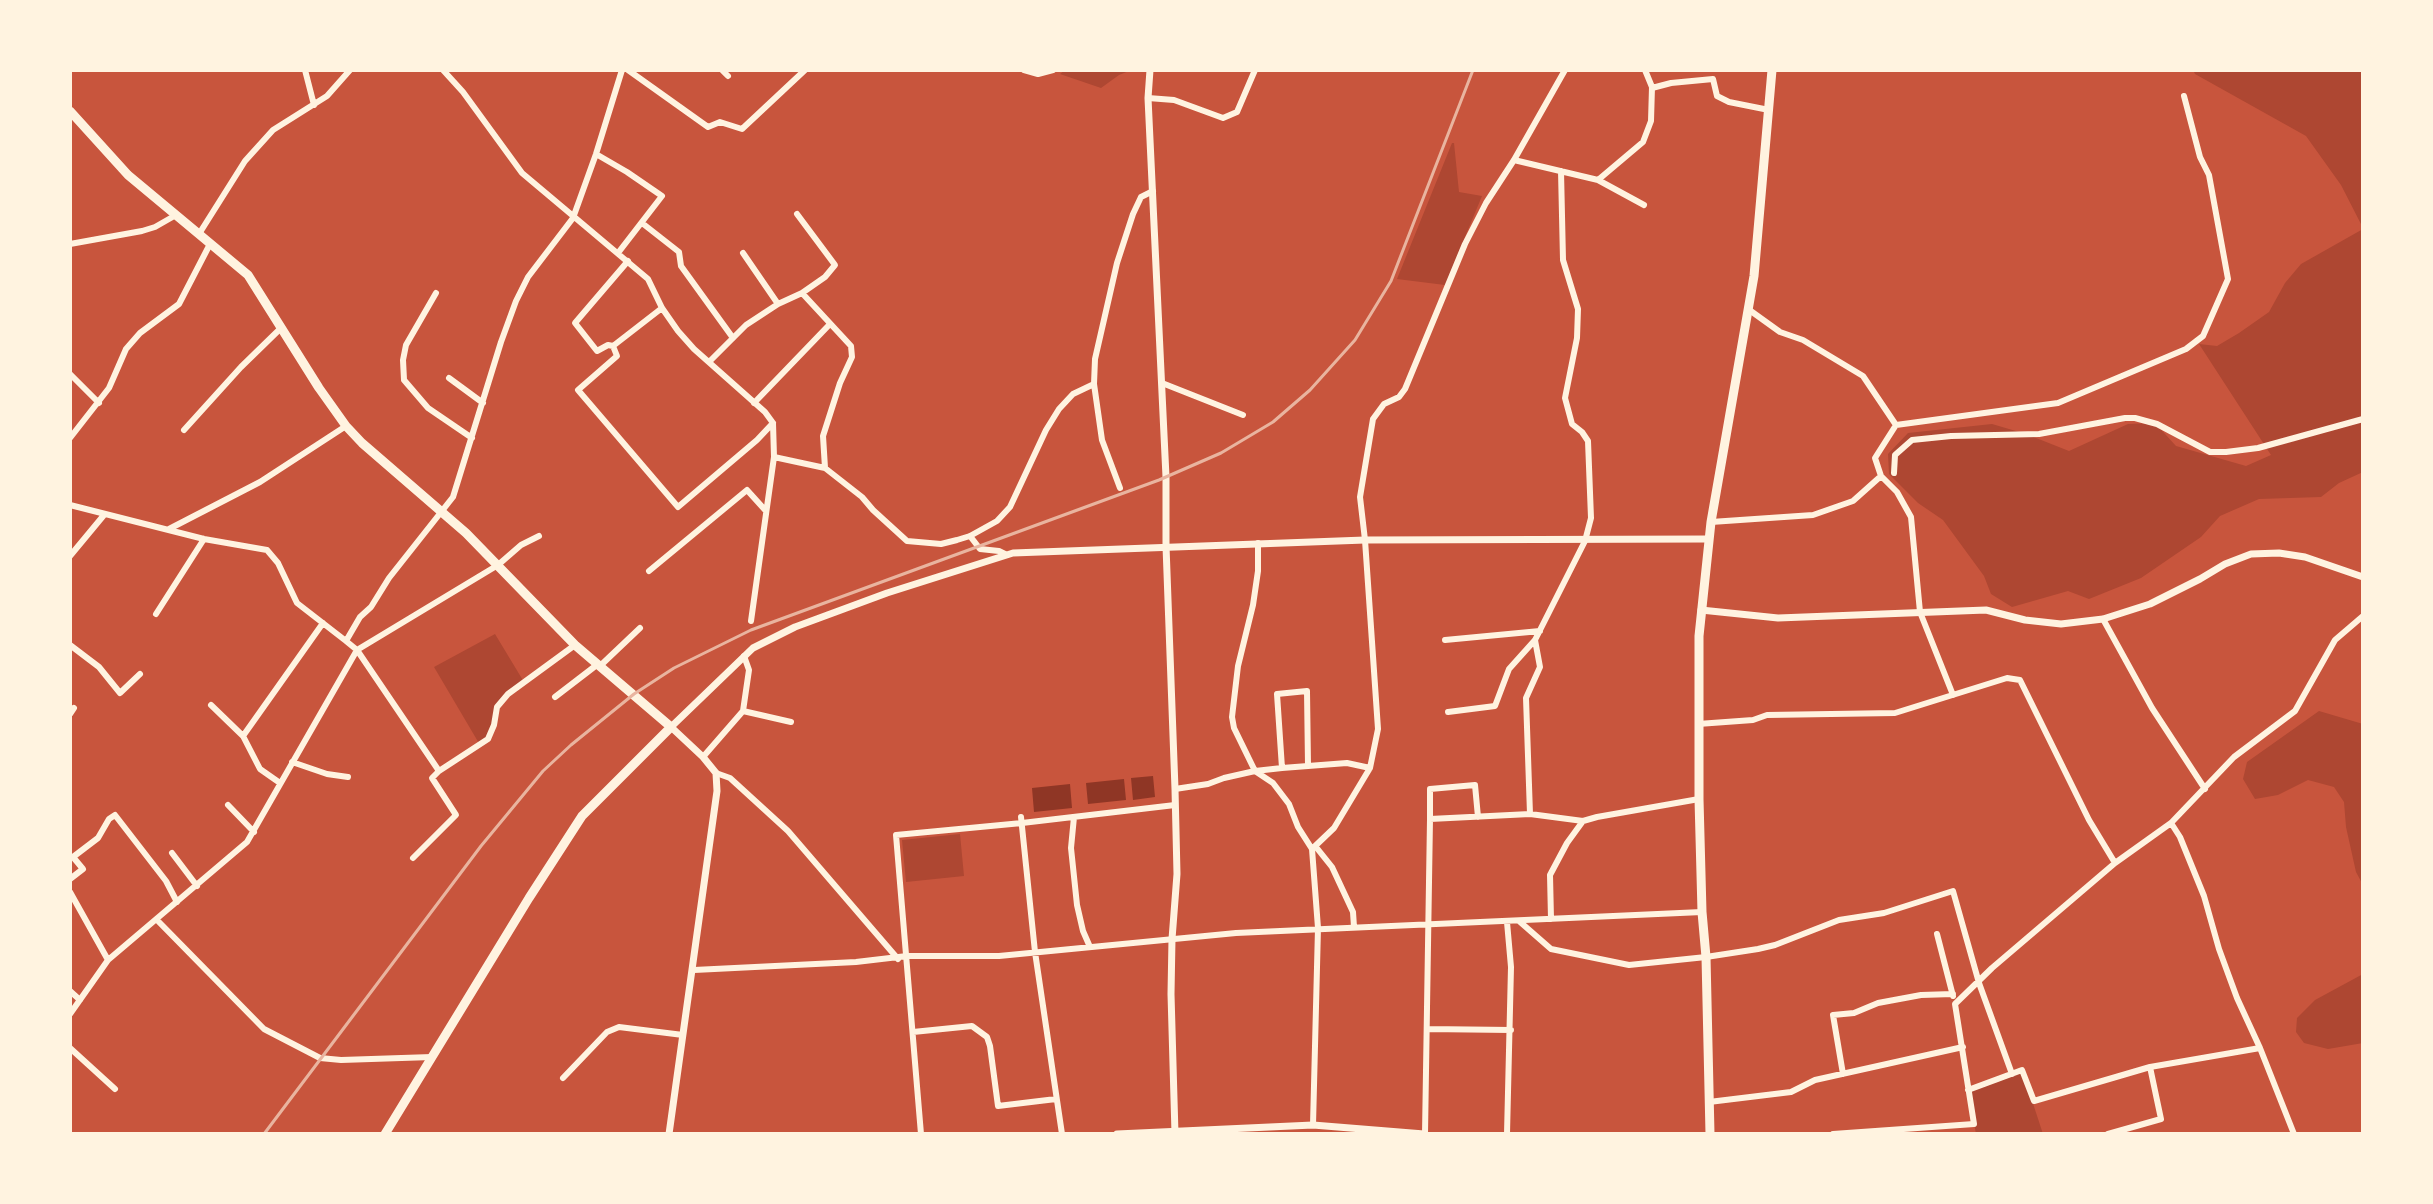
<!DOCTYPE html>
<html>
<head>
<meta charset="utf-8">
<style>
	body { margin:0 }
	#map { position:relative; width:2433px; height:1204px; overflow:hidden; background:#c8553d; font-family:"Fira Sans Condensed",sans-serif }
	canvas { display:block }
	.frame { position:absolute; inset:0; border:72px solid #fff3e0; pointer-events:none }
</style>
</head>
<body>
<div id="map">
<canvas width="2433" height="1204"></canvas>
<div class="frame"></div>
</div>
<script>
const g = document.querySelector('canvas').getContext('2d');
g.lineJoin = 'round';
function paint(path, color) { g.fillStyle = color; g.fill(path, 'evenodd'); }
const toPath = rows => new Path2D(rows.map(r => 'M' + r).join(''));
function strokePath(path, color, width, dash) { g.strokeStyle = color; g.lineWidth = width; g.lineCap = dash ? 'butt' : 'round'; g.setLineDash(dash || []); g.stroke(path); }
const green = toPath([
	[1065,70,1139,70,1129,71,1119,75,1101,88,1060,74],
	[2193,70,2363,70,2363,228,2341,185,2306,136,2195,74],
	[1452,143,1454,143,1459,192,1482,196,1445,285,1397,279],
	[2363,229,2363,472,2339,483,2321,497,2259,499,2220,516,2201,537,2141,578,2089,599,2068,591,2012,607,1991,594,1984,576,1943,520,1918,503,1889,474,1888,454,1908,433,1992,424,2026,434,2069,451,2128,424,2155,423,2176,446,2246,466,2271,455,2199,344,2217,346,2239,333,2269,312,2285,283,2301,264],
	[495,634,524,682,497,707,488,739,480,745,434,667],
	[2319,711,2363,724,2363,885,2356,872,2346,827,2344,802,2334,787,2308,780,2278,795,2255,799,2243,779,2247,762],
	[960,834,964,876,906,882,902,840],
	[2363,974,2363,1043,2328,1049,2304,1043,2296,1032,2297,1018,2315,1000],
	[2022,1070,2043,1134,1976,1134,1968,1090]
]);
const water = toPath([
	[1153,776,1155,797,1133,800,1131,778],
	[1124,779,1126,800,1088,804,1086,783],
	[1070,784,1072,808,1034,812,1032,788]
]);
const minor = toPath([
	[305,70,314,105],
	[443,70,463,92,522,173,648,279,662,308,678,331,694,349,765,412,773,423,774,457,751,621],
	[628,70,708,127,720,122,742,129,805,70],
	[722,70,728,76],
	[1024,70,1038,74,1053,70],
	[1652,88,1671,83,1713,79,1717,96,1729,102,1769,110],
	[1148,98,1174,100,1223,118,1237,112,1255,70],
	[596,154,627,172,662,196,618,253],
	[1514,160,1598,180,1644,205],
	[1598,180,1643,142,1651,121,1652,87,1645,70],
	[642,223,679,252,681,266,733,338],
	[199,234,245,161,273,130,327,96,350,70],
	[70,244,142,231,155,227,176,215],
	[743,253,778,304],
	[436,293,406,345,403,360,404,380,428,408,472,438],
	[802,293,851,346,852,357,840,383,823,436,825,468],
	[662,308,613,346,617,356,578,390,678,507,757,440,773,423],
	[1748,309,1780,332,1803,340,1863,376,1896,425,1875,458,1881,476,1897,492,1911,517,1920,612,1953,695],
	[613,346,608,345,597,351,575,323,628,261],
	[709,362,746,325,778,304,802,293,825,277,835,265,797,214],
	[70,374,99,403],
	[449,378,483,403],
	[1162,383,1243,415],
	[754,403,830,324],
	[1896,425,2058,403,2186,349,2203,336,2228,279,2209,175,2200,157,2184,96],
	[184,430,241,367,281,328],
	[70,438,109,388,126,349,140,333,179,304,210,244],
	[774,457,825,468,862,497,873,510,907,541,941,544,957,540,970,536,997,521,1010,507,1046,430,1059,409,1073,394,1094,384],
	[1894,473,1895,455,1912,440,1951,436,2039,434,2125,418,2135,418,2157,424,2210,452,2226,452,2258,448,2363,419],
	[1120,488,1102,440,1094,384,1095,359,1117,263,1133,214,1141,197,1153,191],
	[70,505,204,539,267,550,278,563,297,603,346,641],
	[1711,522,1813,515,1853,501,1881,476],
	[169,529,260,482,346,426],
	[970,536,980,549,999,551,1005,554],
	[1258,543,1258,571,1253,605,1238,666,1232,717,1234,728,1255,771,1273,783,1289,804,1298,827,1312,849],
	[70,556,104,515],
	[649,571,747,490,766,511],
	[156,614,204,539],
	[2103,619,2152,708,2205,789],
	[1445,640,1540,631],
	[70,645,99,667,120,693,140,674],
	[744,656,749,670,743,711,791,722],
	[600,666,640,628],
	[555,697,598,664],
	[211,705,243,736],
	[1448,712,1495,706,1509,669,1535,640,1585,541,1591,518,1588,441,1582,432,1572,424,1565,398,1577,338,1578,309,1563,260,1561,171],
	[70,714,74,708],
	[1698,724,1753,720,1767,715,1895,713,2007,678,2020,680,2089,820,2115,863],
	[703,757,743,711],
	[292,762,327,774,348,777],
	[1282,768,1277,694,1307,691,1308,765],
	[439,771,488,739,494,725,497,707,508,694,575,645],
	[716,773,730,778,788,831,898,959],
	[280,783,260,769,243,736,323,623],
	[1175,789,1208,784,1224,778,1255,771,1282,768,1347,763,1370,768],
	[228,805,254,832],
	[1530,814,1526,698,1540,667,1535,640],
	[1021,817,1035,952,1062,1134],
	[1074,817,1071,848,1077,905,1083,931,1090,947],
	[1430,819,1430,789,1475,785,1478,817],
	[2171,823,2180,837,2204,896,2219,949,2237,998,2260,1048,2294,1134],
	[1316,847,1332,867,1353,912,1354,927],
	[172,853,197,886],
	[413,858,456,815,432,778,439,771,357,650,498,565,521,545,539,536],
	[70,879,83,869,73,857,98,838,109,819,115,815,166,881,177,902],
	[70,892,108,960],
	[1551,919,1550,875,1567,843,1583,821,1597,817,1699,799],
	[157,920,264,1029,320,1058,341,1060,432,1057],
	[1519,921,1551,949,1629,965,1706,957,1758,949,1775,945,1839,920,1884,913,1953,891,1979,983,2012,1074],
	[1937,934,1953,996],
	[694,970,856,962,907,956,999,956,1236,933,1702,912],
	[70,991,80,1000],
	[70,1014,108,960,247,842,357,650,346,641,360,617,371,607,389,578,453,497,501,342,516,301,528,277,573,218,596,154,622,70],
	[1427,1029,1511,1030],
	[913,1032,972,1026,987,1037,990,1046,998,1106,1056,1099],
	[70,1048,115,1089],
	[1843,1074,1833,1015,1854,1013,1878,1003,1921,995,1953,994],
	[563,1078,607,1032,619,1027,683,1035],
	[1968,1090,2022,1070,2034,1101,2150,1067],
	[1709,1102,1791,1092,1815,1080,1963,1047],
	[1313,1125,1318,928,1312,849,1334,828,1370,768,1378,729,1365,540,1360,497,1373,419,1384,404,1399,397,1405,389,1465,244,1486,203,1514,160,1565,70],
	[921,1134,896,835,1022,823,1175,805],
	[1425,1134,1430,819,1530,814,1583,821],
	[1507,1134,1511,967,1507,922],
	[1833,1134,1974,1124,1955,1004,1992,968,2115,863,2171,823,2234,757,2295,711,2335,640,2363,616],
	[2108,1134,2161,1119,2150,1067,2260,1048]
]);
const tertiary = toPath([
	[1150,70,1148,98,1166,477,1166,546,1175,789,1177,874,1172,939,1171,994,1175,1134],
	[1701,610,1778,618,1986,610,2025,620,2061,624,2103,619,2150,604,2200,579,2225,564,2251,554,2279,553,2305,557,2363,577],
	[669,1134,717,791,716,773,703,757,671,727,753,648,795,627,887,593,1013,553,1365,540,1708,539],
	[1117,1134,1313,1125,1424,1134]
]);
const primary = toPath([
	[70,111,128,175,248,275,319,388,346,426,362,443,466,533,575,645,671,727,582,816,529,898,385,1134],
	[1710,1134,1706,957,1702,912,1699,799,1699,636,1711,522,1754,276,1772,70]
]);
const rail = toPath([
	[264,1134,481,846,543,771,571,745,634,694,674,668,751,630,1159,480,1221,453,1273,422,1310,390,1355,340,1391,281,1473,70]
]);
paint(green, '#ae4732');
paint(water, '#8f3625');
strokePath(minor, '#fff3e0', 6);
strokePath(tertiary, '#fff3e0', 7);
strokePath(primary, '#fff3e0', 9);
strokePath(rail, '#e9b49f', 3);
</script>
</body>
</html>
